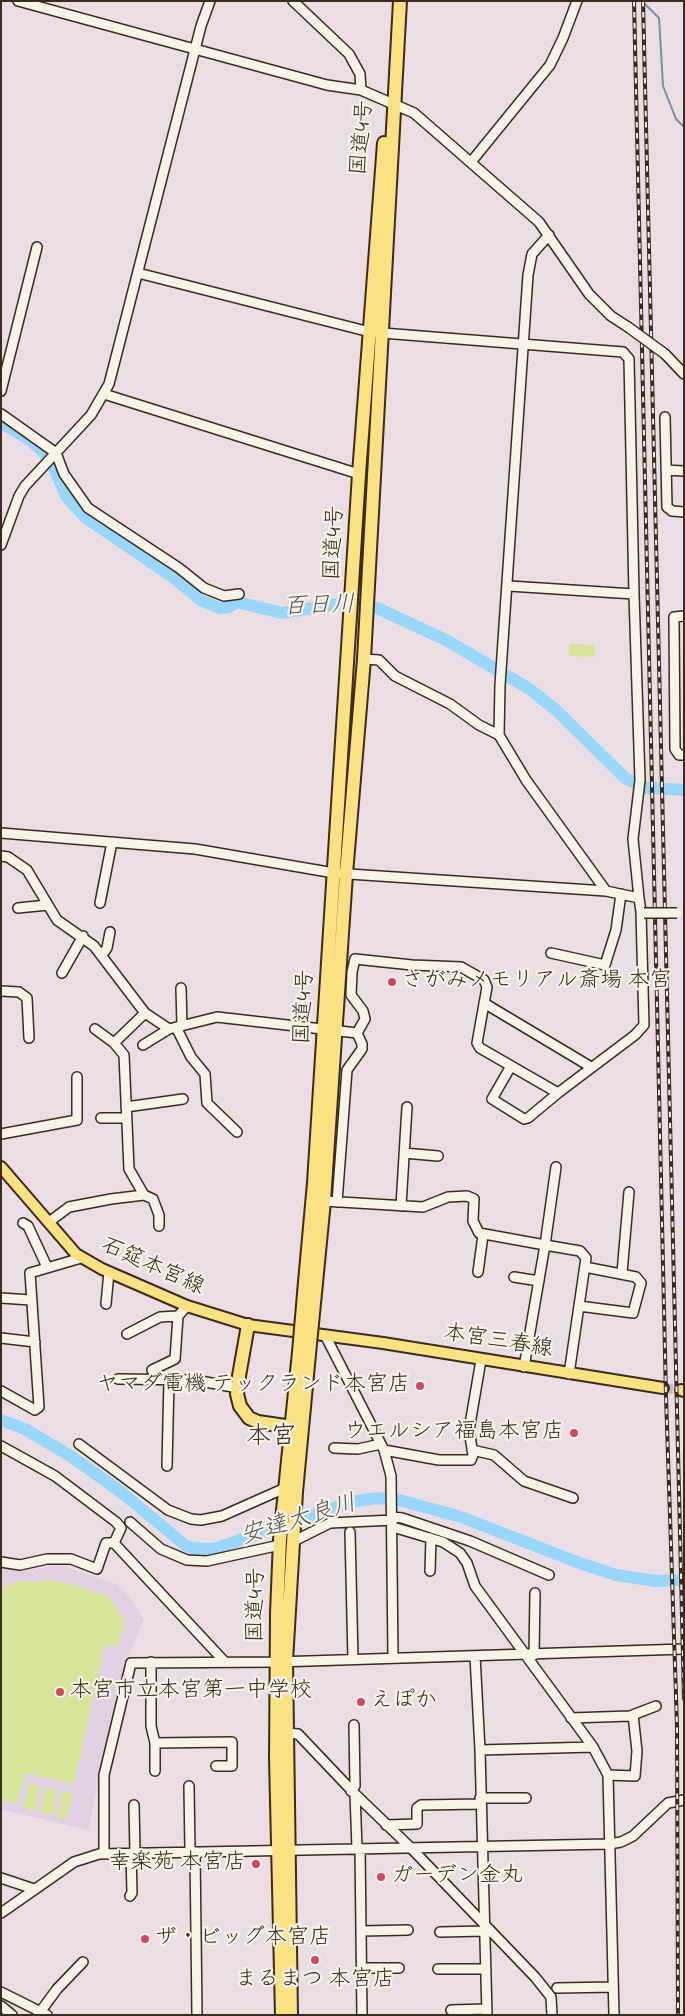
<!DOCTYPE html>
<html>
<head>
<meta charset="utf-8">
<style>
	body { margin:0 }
	#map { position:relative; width:685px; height:2016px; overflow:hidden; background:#eadee4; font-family:"Indie Flower",sans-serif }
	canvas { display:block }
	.frame { position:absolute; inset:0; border:2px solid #3b2a1e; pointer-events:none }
</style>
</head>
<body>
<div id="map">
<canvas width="685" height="2016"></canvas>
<div class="frame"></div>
</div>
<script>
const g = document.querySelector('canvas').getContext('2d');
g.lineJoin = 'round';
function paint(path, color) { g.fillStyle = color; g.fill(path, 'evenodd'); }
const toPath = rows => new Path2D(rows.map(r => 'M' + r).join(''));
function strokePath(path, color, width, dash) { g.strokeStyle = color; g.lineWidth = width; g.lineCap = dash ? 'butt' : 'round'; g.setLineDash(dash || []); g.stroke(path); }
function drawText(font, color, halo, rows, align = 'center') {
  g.font = font + ' "Indie Flower","Klee One",sans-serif'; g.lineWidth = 4.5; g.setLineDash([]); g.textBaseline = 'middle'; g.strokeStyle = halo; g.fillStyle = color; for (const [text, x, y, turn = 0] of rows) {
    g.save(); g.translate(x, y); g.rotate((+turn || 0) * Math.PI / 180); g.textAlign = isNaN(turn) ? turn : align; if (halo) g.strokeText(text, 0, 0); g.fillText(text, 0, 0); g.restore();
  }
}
const built = toPath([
	[1,1564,26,1570,59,1565,116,1584,126,1593,144,1619,125,1664,88,1830,1,1809]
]);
const green = toPath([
	[569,644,595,645,594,657,569,656],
	[51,1579,108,1596,124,1620,119,1646,104,1645,74,1784,25,1773,17,1804,1,1800,1,1597,4,1586,19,1581,36,1582],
	[29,1783,40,1786,35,1811,23,1808],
	[46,1787,57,1790,52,1815,40,1812],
	[62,1791,73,1793,67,1819,56,1817]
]);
const stream = toPath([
	[642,1,659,18,663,86,676,119,684,127]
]);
const river = toPath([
	[1,423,30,440,42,451,51,461,66,496,85,517,174,578,202,601,220,608,229,607,237,602,282,613,337,604,377,608,446,640,528,688,556,710,626,779,647,788,684,790],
	[1,1420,25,1429,72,1457,121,1492,185,1545,193,1548,211,1549,220,1547,351,1502,376,1498,399,1500,461,1517,582,1564,616,1575,656,1581,684,1580]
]);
const majorTunnel = toPath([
	[663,1388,681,1390]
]);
const minor = toPath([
	[18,1,327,85,361,90,414,113,539,222,589,294,611,316,628,327],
	[293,1,349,54,360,74,361,90],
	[471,162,550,65,563,38,577,1],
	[138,273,370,332,623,352,629,359,634,594],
	[665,354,684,374],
	[1,391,37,247],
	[104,394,359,474],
	[1,414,56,453,64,474,88,508,179,568,204,588,224,596,239,594],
	[665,417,667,507,672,511,684,512],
	[666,470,684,471],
	[1,545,19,496,25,486,91,415,109,384,201,26,210,1],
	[509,586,634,594,640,780,633,839,639,898],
	[684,616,674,617,675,749,679,755,684,755],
	[364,659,379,660,395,676,450,704,479,725,499,735,526,780,606,891],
	[499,735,500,685,528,275,532,254,549,235],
	[1,833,195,849,334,873,606,891,639,898,641,912,644,913],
	[1,856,8,857,27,870,57,920,94,946,145,1013,169,1029,217,1017,357,1033,365,1019,363,1011,351,995,352,972,355,959,412,965,461,967,484,980,487,987,477,1043,480,1048,558,1093,635,1035,644,1025,641,912],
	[100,903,112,842],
	[18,908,48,905],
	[551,953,605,965,616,930,621,894],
	[102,955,107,948,110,932],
	[62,973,83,936],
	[181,988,182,1026],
	[1,991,19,992,27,998,29,1038],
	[484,1003,591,1067],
	[176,1027,191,1057,205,1074,207,1103,237,1132],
	[95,1029,114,1043],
	[143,1045,169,1029],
	[511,1066,492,1099,524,1119,528,1118,558,1093],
	[126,1107,183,1099],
	[101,1118,126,1118],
	[1,1134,77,1120,77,1077],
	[404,1153,438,1156],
	[556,1167,545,1245,580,1251,586,1258,569,1374],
	[144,1195,153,1199,159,1215,159,1226],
	[324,1201,423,1207,448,1197,467,1196,474,1199,473,1221,479,1233,545,1245,524,1367],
	[337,1202,347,1070,362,1049,362,1044,357,1033],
	[401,1206,407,1107],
	[49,1222,69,1207,111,1199,144,1195,129,1169,124,1055,114,1043,145,1013],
	[23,1223,28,1226,47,1267],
	[478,1272,483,1235],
	[622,1273,629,1192],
	[514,1277,539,1281],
	[1,1298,31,1300],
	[106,1304,109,1272],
	[579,1306,633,1313,641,1283,636,1277,585,1267],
	[127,1334,160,1317,178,1316,187,1306],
	[326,1337,384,1450,391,1476,393,1658],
	[1,1338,35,1342],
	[152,1370,175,1359,178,1316],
	[118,1379,195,1380,238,1388],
	[1,1391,35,1410,39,1407,30,1273,81,1258],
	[79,1444,168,1510,191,1519,201,1520,222,1516,285,1488],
	[1,1446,55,1476,116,1522,121,1528,114,1543,224,1661],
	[334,1448,358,1449,381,1444],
	[384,1450,439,1460,471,1460,473,1455,469,1430,481,1360],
	[472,1450,494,1455,524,1481,573,1498],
	[167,1466,169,1379],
	[393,1517,402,1518,470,1541,549,1575],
	[130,1522,161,1549,187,1560,207,1561,280,1545],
	[393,1527,443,1542,460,1553,467,1563,475,1586,593,1747,608,1775,614,2015],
	[350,1532,353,1659],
	[294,1541,330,1523,393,1520],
	[1,1562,20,1565,47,1559,71,1559,97,1569,106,1543,114,1543],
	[430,1571,431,1538],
	[534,1655,535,1593],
	[475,1656,480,1750,487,2015],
	[151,1662,151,1726,155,1743,155,1771],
	[571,1718,630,1716,656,1706],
	[287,1733,298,1734,355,1794,410,1847,535,1977,551,1997,552,2015],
	[155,1743,232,1742,232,1766,216,1766],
	[480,1750,593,1747],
	[608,1775,635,1776,637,1751,633,1715],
	[189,1786,190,1852],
	[351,1791,355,1786,354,1725],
	[355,1794,357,1848],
	[480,1798,526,1798],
	[134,1805,135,1853],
	[386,1825,417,1824,417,1808,421,1805,480,1804],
	[360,1848,362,2015],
	[195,1852,197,2015],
	[104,1854,104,1775,131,1663,277,1662,684,1649],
	[1,1878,34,1889],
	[130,1896,132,1893,131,1853],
	[1,1913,74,1862,99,1854,609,1844,621,1842,633,1836,668,1803,684,1800],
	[362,1931,408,1930],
	[440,1932,485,1931],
	[363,1968,399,1968],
	[438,1969,486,1969],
	[557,1988,613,1987],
	[1,1992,47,2015],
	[1,2006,12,2015],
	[451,2010,487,2009],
	[38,2015,57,1989,83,1962]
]);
const major = toPath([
	[1,1167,76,1254,102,1269,187,1306,248,1325,383,1343,663,1388],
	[681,1390,684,1391]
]);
const highway = toPath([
	[305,1282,314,1183,359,474,384,143],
	[316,1283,324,1201,346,874,364,659,400,1],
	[248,1325,239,1376,237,1394,240,1406,249,1418,258,1422,299,1428],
	[282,2015,276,1758,277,1613,280,1540,299,1352],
	[291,2015,286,1661,296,1492,309,1354]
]);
const rail = toPath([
	[634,1,666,1396,677,1726,678,2015],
	[643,1,684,1699]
]);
const minorBridge = toPath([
	[628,327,665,354],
	[644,913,677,913]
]);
const highwayBridge = toPath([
	[299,1352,305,1282],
	[309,1354,316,1283]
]);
const markers = [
	[392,982,5,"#d1495b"],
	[420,1386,5,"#d1495b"],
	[574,1433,5,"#d1495b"],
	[60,1692,5,"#d1495b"],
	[361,1702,5,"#d1495b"],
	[256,1864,5,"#d1495b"],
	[381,1877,5,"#d1495b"],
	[145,1939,5,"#d1495b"],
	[315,1960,5,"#d1495b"]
];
const streetNames = [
	["国道4号",364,138,-85],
	["国道4号",336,543,-87],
	["国道4号",306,1007,-87],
	["石筵本宮線",152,1268,24],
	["本宮三春線",498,1343,9],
	["国道4号",258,1605,-89]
];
const poiNames = [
	["さがみメモリアル斎場 本宮",402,982],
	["ヤマダ電機 テックランド本宮店",410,1386,"right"],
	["ウエルシア福島本宮店",564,1433,"right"],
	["本宮市立本宮第一中学校",70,1692],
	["えぽか",371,1702],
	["幸楽苑 本宮店",246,1864,"right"],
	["ガーデン金丸",391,1877],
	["ザ・ビッグ本宮店",155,1939],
	["まるまつ 本宮店",315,1981,"center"]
];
const waterNames = [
	["百日川",319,608,-2],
	["安達太良川",299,1522,-17]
];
const quarterNames = [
	["本宮",271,1439]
];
paint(built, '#e1d0e1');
paint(green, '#d5e498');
strokePath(stream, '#7392a1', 2);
strokePath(river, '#98d7f9', 12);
strokePath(majorTunnel, '#c7babc', 10, [10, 5]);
strokePath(minor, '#3b2a1e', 12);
strokePath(major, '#3b2a1e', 14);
strokePath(highway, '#3b2a1e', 16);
strokePath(minor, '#f7f3e8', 9);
strokePath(major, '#fae181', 10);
strokePath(highway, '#fae181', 12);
strokePath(rail, '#3b2a1e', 4);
strokePath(rail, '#f7f3e8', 2, [5.5]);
strokePath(minorBridge, '#3b2a1e', 12, []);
strokePath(highwayBridge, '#3b2a1e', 16, []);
strokePath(minorBridge, '#f7f3e8', 9);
strokePath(highwayBridge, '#fae181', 12);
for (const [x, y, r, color] of markers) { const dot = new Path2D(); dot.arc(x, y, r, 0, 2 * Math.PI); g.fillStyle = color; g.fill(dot); strokePath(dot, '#f7f3e8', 2); }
drawText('22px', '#3b2a1e', '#f7f3e8', streetNames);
drawText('22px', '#3b2a1e', '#f7f3e8', poiNames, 'left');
drawText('italic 24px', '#525555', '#f7f3e8', waterNames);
drawText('25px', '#3b2a1e', '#f7f3e8', quarterNames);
</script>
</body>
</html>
